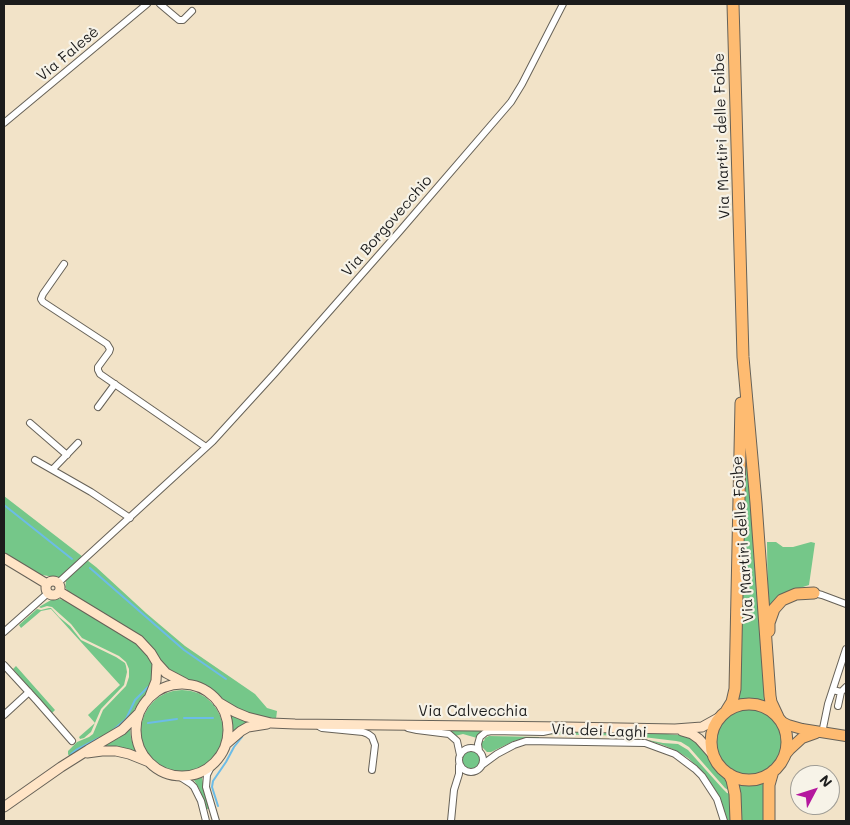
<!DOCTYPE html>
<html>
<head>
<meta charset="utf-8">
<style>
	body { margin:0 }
	#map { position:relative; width:850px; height:825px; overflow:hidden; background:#f2e3c8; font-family:Mali,sans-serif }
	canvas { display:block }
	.frame { position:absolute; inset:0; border:5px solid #1c1c1c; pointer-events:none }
	.north { position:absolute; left:790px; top:765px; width:50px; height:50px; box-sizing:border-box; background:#f7f3e8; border:1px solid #9f9d96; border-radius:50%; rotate:50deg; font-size:14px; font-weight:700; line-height:20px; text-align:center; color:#1c1c1c }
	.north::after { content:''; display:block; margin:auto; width:18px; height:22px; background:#b5179e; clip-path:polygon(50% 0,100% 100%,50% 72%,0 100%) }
</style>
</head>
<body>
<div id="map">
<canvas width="850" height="825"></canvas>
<div class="frame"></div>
<div class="north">N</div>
</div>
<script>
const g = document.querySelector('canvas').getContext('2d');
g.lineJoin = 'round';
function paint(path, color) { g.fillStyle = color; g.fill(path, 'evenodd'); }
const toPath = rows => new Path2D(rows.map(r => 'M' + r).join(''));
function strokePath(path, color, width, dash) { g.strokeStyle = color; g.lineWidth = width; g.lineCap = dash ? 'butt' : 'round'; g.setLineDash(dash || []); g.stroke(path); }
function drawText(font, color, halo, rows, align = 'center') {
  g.font = font + ' Mali,sans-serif'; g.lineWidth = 4.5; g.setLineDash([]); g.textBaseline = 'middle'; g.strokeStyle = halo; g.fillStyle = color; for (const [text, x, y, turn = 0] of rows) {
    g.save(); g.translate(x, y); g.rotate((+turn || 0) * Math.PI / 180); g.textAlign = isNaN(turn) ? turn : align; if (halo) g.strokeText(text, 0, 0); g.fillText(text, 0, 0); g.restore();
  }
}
const green = toPath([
	[746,441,766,702,758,700,748,699,738,700,743,443],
	[4,496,96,567,146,613,185,646,255,694,267,708,277,711,276,719,250,716,231,706,208,686,178,677,164,667,154,649,145,640,68,592,65,587,66,582,56,576,48,576,37,574,4,554],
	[767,542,776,542,783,547,793,547,811,542,815,543,809,585,797,589,768,614],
	[58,599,65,600,133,640,146,651,153,663,154,676,149,692,139,702,126,724,70,758,68,754,68,751,77,742,89,737,93,734,103,710,126,686,129,677,129,669,126,662,119,656,82,638,71,624,52,607,47,606,41,608,39,607,51,600],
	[49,608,51,608,59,617,70,626,81,640,116,657,125,663,126,666,127,672,124,685,101,709,91,732,84,738,80,739,79,737,95,723,88,715,120,685,51,609,41,611,21,628,19,625,37,609,41,610],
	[16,666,55,710,52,713,13,669],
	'141 731a41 41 0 1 1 82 0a41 41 0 1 1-82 0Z',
	'716 742a33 33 0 1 1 66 0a33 33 0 1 1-66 0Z',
	[230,714,250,722,233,733],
	[130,728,131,738,136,753,99,747,119,738],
	[485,729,477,738,463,734,455,736,435,730],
	[579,731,641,733,641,736,487,733,546,733],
	[644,732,690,736,697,740,702,745,716,768,728,778,732,785,734,796,734,821,726,821,720,799,713,786,699,768,688,758,675,750,663,745,643,739,663,743,678,744,688,750,722,788,727,793,730,794,730,791,725,788,689,747,681,742,676,741,643,737],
	[489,736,539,737,539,738,526,738,514,741,491,752,487,752,481,746,481,741,484,741,485,738],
	'461 760a10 10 0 1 1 20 0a10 10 0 1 1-20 0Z',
	[202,777,205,796,209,809,206,809,200,790,194,780],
	[767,780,767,821,738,821,737,781,742,783,754,784]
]);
const stream = toPath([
	[4,505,72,559],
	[90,568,184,650,226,679],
	[184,718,213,718],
	[148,723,177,719],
	[112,731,126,719,135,700,148,687],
	[71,754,76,750,99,738],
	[218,806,212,787,213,781,226,762,234,747,242,737]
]);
const street = toPath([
	[160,4,179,20,183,20,192,11],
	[4,123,147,4],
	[64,264,43,294,41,299,43,302,107,344,110,349,109,352,98,367,98,370,100,374,206,447],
	[98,407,115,384],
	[30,423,67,455],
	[35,460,91,492,130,518],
	[53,469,78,443],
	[58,583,213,441,275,373,399,232,511,102,522,84,563,4],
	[814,593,822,595,846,604],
	[4,632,48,593],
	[4,665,37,701,72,741],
	[833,690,841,692,838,706],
	[841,692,846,687],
	[4,715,29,692],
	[320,727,322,728,363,732,368,734,372,737,375,745,372,770],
	[408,728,417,730,449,734,457,741,460,755],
	[822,733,828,704,846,649],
	'459 760a12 12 0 1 1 24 0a12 12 0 1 1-24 0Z',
	[479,751,478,744,480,737,486,732,492,731,543,732,552,730],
	[212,765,207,775,206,787,216,821],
	[482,765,497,754,514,745,526,741,645,743,675,754,695,769,702,776,717,799,724,821],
	[177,775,191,784,194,787,201,801,206,821],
	[451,821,454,790,459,774,459,766]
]);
const secondary = toPath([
	[4,558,47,584],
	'46 588a7 7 0 1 1 14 0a7 7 0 1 1-14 0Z',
	[60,592,139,640,151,653,157,663,166,673,185,683],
	'136 730a46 46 0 1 1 92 0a46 46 0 1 1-92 0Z',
	[150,696,156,681,157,663],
	[218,702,235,712,247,717,271,723,295,724,566,727,675,729,702,727,720,717],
	[682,731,692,734,699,739,714,756],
	[226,744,241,731,248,727,267,724],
	[87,753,102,751,116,751,129,754,149,762],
	[4,807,61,767,88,750,122,730,138,714]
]);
const primary = toPath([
	[782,722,788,725,802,729,846,736],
	[785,755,790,749,802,738,816,733]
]);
const highway = toPath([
	[733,4,743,357,756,503,770,696,771,702,778,717],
	[769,631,769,623,774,609,782,600,796,594,814,593],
	'711 742a38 38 0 1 1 76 0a38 38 0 1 1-76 0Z',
	[727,710,732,702,735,689,741,403],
	[729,774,732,780,735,794,736,821],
	[769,821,769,785,773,771]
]);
const streetNames = [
	["Via Falesè",68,54,-40],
	["Via Martiri delle Foibe",722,136,-92],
	["Via Borgovecchio",387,226,-49],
	["Via Martiri delle Foibe",743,539,-94],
	["Via Calvecchia",473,711],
	["Via dei Laghi",599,731,2]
];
paint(green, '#75c789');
strokePath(stream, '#6cbce7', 2);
strokePath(street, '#676258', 8);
strokePath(secondary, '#676258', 11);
strokePath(primary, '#676258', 12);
strokePath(highway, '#676258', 13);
strokePath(street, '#fff', 6);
strokePath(secondary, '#ffe4c6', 9);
strokePath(primary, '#febb71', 10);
strokePath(highway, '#febb71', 11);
drawText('15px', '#1c1c1c', '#f7f3e8', streetNames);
</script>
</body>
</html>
